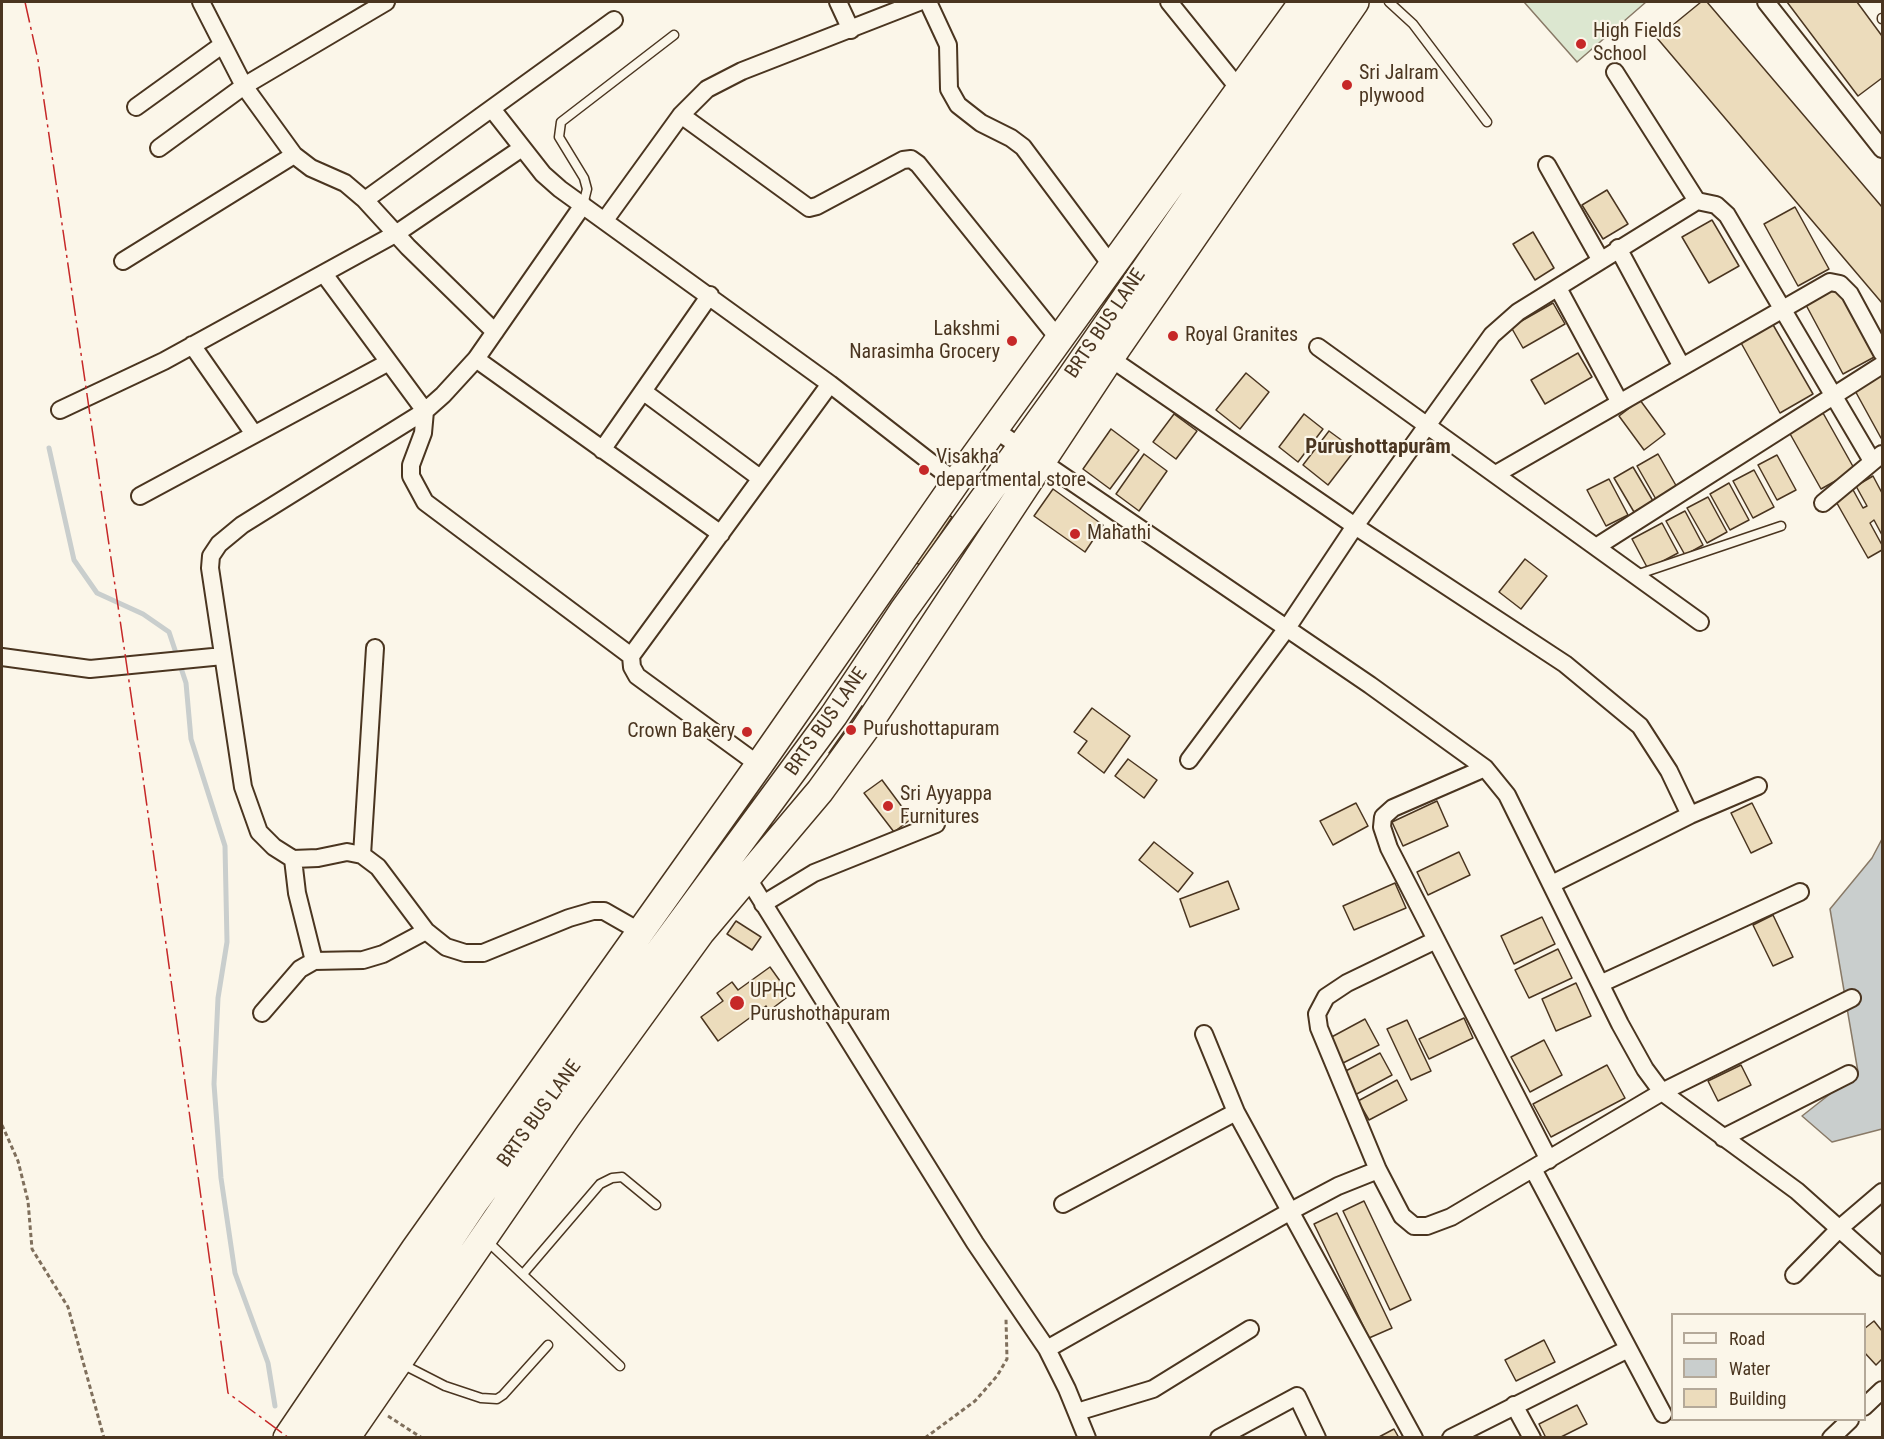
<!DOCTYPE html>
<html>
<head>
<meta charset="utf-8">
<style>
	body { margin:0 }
	#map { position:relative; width:1884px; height:1439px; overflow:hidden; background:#fbf6e9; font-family:"Roboto Condensed",sans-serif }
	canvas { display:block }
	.frame { position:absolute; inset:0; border:3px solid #4a3520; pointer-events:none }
	.legend { position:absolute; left:1671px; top:1313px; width:195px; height:108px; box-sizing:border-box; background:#fbf6e9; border:2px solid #b4a999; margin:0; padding:8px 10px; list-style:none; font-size:18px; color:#4a3520 }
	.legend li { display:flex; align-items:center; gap:12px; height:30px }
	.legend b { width:30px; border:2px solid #b4a999 }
</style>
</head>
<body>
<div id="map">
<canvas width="1884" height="1439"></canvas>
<div class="frame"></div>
<ul class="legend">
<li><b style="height:8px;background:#fbf6e9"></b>Road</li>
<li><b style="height:16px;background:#c9cecd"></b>Water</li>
<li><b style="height:16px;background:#ecdcbc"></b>Building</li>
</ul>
</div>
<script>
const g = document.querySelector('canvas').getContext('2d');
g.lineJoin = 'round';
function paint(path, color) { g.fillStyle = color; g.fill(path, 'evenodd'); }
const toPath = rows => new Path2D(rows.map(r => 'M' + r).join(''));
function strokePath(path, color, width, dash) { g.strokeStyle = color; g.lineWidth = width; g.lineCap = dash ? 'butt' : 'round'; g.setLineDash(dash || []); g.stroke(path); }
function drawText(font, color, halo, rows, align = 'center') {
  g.font = font + ' "Roboto Condensed",sans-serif'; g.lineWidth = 4.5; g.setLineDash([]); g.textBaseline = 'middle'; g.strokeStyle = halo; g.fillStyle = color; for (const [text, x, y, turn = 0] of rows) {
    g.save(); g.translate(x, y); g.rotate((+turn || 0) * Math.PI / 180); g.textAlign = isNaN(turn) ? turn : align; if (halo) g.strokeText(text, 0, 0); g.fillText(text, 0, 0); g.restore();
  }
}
const green = toPath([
	[1524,2,1646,2,1577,62,1524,2]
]);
const water = toPath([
	[1882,839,1882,1129,1832,1142,1802,1116,1858,1072,1830,909,1872,858,1882,839]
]);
const stream = toPath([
	[49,448,74,560,97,593,143,614,169,632,186,683,191,739,225,846,227,942,218,998,214,1084,221,1178,235,1273,268,1363,275,1406]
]);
const building = toPath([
	[1701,2,1707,2,1882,207,1882,303,1657,38,1701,2],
	[1787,2,1857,2,1882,36,1882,78,1858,96,1787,2],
	[1607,190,1628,224,1603,239,1582,205,1607,190],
	[1795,207,1829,269,1798,286,1764,224,1795,207],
	[1712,220,1739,266,1709,283,1682,237,1712,220],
	[1533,232,1554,268,1535,280,1513,244,1533,232],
	[1840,286,1878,355,1843,374,1806,305,1840,286],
	[1553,303,1565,324,1523,348,1511,327,1553,303],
	[1772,323,1813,394,1780,413,1740,341,1772,323],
	[1578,353,1592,377,1545,404,1531,380,1578,353],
	[1882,371,1882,437,1881,438,1853,387,1882,371],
	[1246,373,1269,392,1240,429,1216,410,1246,373],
	[1640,400,1665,434,1644,450,1619,416,1640,400],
	[1823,413,1855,470,1821,489,1789,432,1823,413],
	[1174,414,1197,431,1176,459,1153,442,1174,414],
	[1304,414,1323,429,1298,462,1279,447,1304,414],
	[1111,429,1139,450,1110,489,1083,469,1111,429],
	[1329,431,1355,450,1328,485,1303,465,1329,431],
	[1144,454,1167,471,1139,511,1116,494,1144,454],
	[1658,454,1678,489,1657,501,1637,466,1658,454],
	[1777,455,1796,490,1777,500,1758,465,1777,455],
	[1633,467,1653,501,1634,512,1614,478,1633,467],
	[1754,470,1774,507,1753,518,1733,481,1754,470],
	[1873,476,1882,493,1882,535,1874,520,1870,523,1882,545,1882,550,1868,558,1834,498,1852,488,1863,508,1867,506,1856,486,1873,476],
	[1609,479,1628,515,1606,526,1587,490,1609,479],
	[1729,483,1749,520,1730,530,1710,494,1729,483],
	[1053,489,1103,525,1085,552,1034,516,1053,489],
	[1708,497,1727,532,1707,543,1687,508,1708,497],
	[1685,511,1703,545,1685,555,1666,521,1685,511],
	[944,512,952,517,920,565,912,560,944,512],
	[1662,523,1678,553,1648,569,1632,539,1662,523],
	[1525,559,1547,576,1521,609,1499,592,1525,559],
	[862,706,869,711,836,759,829,753,862,706],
	[1092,708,1130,736,1104,773,1078,753,1087,741,1074,732,1092,708],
	[1128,759,1157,780,1144,798,1115,776,1128,759],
	[882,780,911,819,894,832,864,793,882,780],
	[1437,801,1448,826,1403,846,1392,822,1437,801],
	[1356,803,1368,826,1333,845,1320,821,1356,803],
	[1752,803,1772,843,1751,853,1731,813,1752,803],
	[1154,842,1193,873,1178,892,1139,860,1154,842],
	[1459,852,1470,875,1428,895,1417,872,1459,852],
	[1228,881,1239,909,1190,927,1180,899,1228,881],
	[1395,883,1406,908,1354,930,1343,906,1395,883],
	[1773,915,1793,957,1773,966,1753,925,1773,915],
	[1542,917,1555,944,1514,964,1501,936,1542,917],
	[736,921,761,937,752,950,727,934,736,921],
	[1558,949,1572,978,1529,998,1515,970,1558,949],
	[770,967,790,995,769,1011,766,1006,718,1041,701,1017,723,1001,717,993,732,982,738,990,770,967],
	[1576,983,1591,1016,1556,1031,1542,999,1576,983],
	[1464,1018,1473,1038,1429,1059,1419,1039,1464,1018],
	[1365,1019,1379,1045,1339,1065,1326,1040,1365,1019],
	[1407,1020,1431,1071,1411,1080,1387,1029,1407,1020],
	[1544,1040,1562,1075,1530,1092,1511,1057,1544,1040],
	[1380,1053,1392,1075,1353,1096,1340,1074,1380,1053],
	[1607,1065,1625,1098,1551,1137,1533,1104,1607,1065],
	[1741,1065,1751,1085,1718,1101,1708,1081,1741,1065],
	[1397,1080,1407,1100,1369,1120,1358,1101,1397,1080],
	[1364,1201,1411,1300,1390,1310,1343,1211,1364,1201],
	[1337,1213,1392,1328,1369,1338,1314,1224,1337,1213],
	[1874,1321,1882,1331,1882,1359,1876,1365,1864,1352,1864,1329,1874,1321],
	[1544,1340,1555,1362,1516,1381,1505,1360,1544,1340],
	[1577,1405,1587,1424,1559,1438,1546,1438,1539,1424,1577,1405],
	[1394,1429,1399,1438,1377,1438,1394,1429]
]);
const path = toPath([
	[2,1125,18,1161,28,1201,32,1249,68,1307,104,1438],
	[388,1416,422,1438],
	[925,1438,975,1401,997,1376,1007,1359,1006,1319]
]);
const service = toPath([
	[1389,2,1413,24,1487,122],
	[1882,19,1882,18],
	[583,205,587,189,584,178,559,137,561,122,674,35],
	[1636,575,1781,526],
	[487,1241,620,1366],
	[523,1274,600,1184,612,1178,622,1177,656,1205],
	[402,1364,445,1386,481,1398,497,1399,503,1395,548,1345]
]);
const minor = toPath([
	[201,2,244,86,294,155,311,168,345,183,365,200,408,247,495,332],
	[838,2,851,30],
	[928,2,948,45,949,89,958,105,981,123,1011,138,1023,147,1111,265],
	[1169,2,1240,90],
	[1766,2,1882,149],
	[1615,72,1697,201],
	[136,107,222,45],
	[492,109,543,174,560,189,830,384,956,482],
	[681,115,809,208,817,206,903,160,911,159,918,164,1058,338],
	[159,148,244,86,386,2],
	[1547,165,1600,259],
	[365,200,614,20],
	[583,205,476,359,443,395,425,411,242,525,219,544,211,556,210,568,243,787,259,832,274,847,293,859,318,858,347,852,362,855,378,867,426,931,446,947,465,953,483,953,569,918,593,911,604,911,639,931],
	[605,220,681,115,707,89,742,71,919,2],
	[1618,248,1682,367],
	[123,261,294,155],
	[324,274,425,411,423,433,411,465,411,476,425,502,631,656],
	[1558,288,1620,403],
	[192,345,254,434],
	[1318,347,1700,622],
	[1110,358,1355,526,1565,664,1640,726,1669,771,1690,815],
	[476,359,721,534],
	[644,392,760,478],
	[60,410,164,361,397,233,522,148],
	[994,429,1370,685,1485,768,1507,795,1620,1024,1645,1069,1662,1092,1797,1191,1882,1267],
	[602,450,710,295],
	[1496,474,1830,282,1840,284,1850,294,1882,353],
	[140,496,389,362],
	[1823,503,1882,454],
	[1596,547,1882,365],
	[2,657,90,669,223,656],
	[1189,760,1287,628,1355,526,1492,335,1518,312,1697,201,1716,205,1727,215,1872,461],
	[759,765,637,676,632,667,631,656,830,384],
	[1485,768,1393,808,1383,817,1382,827,1389,848,1549,1160],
	[362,855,375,648],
	[293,859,297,893,314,961],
	[747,877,975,1243,1047,1349,1067,1389,1087,1438],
	[1552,884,1690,815,1758,786],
	[763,904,814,873,936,824],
	[1436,940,1347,983,1326,997,1317,1014,1319,1028,1378,1170,1402,1216,1414,1226,1427,1226,1451,1217,1662,1092,1852,998],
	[1602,983,1800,892],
	[262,1013,300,969,314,961,363,960,383,954,426,931],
	[1204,1034,1236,1112],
	[1723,1138,1849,1074],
	[1533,1169,1663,1414],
	[1063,1204,1236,1112,1414,1438],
	[1794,1275,1841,1227,1882,1192],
	[1047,1349,1289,1212,1338,1186,1378,1170],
	[1514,1405,1532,1438],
	[1864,1407,1882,1390],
	[1077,1412,1153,1389,1250,1329],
	[1219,1438,1297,1396,1317,1438],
	[1451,1438,1628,1349],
	[1831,1438,1850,1420]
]);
const primary = toPath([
	[287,1438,415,1249,759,765,956,482,1303,2],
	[317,1438,474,1203,834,715,903,611,1067,383,1330,2],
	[346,1438,566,1118,701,932,820,791,865,729,1110,358,1355,2]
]);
const power = toPath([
	[25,2,38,60,141,763,228,1393,289,1438]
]);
const markers = [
	[1581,44,6,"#c62828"],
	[1347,85,6,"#c62828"],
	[1173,336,6,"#c62828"],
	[1012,341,6,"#c62828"],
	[924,470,6,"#c62828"],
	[1075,534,6,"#c62828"],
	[851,730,6,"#c62828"],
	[747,732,6,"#c62828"],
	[888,806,6,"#c62828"],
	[737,1003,8,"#c62828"]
];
const poiNames = [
	["High Fields",1593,32],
	["School",1593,55],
	["Sri Jalram",1359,74],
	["plywood",1359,97],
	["Lakshmi",1000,330,"right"],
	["Narasimha Grocery",1000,353,"right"],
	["Royal Granites",1185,336],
	["Visakha",936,458],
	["departmental store",936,481],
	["Mahathi",1087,534],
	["Purushottapuram",863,730],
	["Crown Bakery",735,732,"right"],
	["Sri Ayyappa",900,795],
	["Furnitures",900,818],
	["UPHC",750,992],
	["Purushothapuram",750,1015]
];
const streetNames = [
	["BRTS BUS LANE",1106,324,-56],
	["BRTS BUS LANE",827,722,-55],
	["BRTS BUS LANE",540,1114,-54]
];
const neighbourhoodNames = [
	["Purushottapuram",1378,448]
];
paint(green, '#dce7d0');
strokePath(green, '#887966', 1.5);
paint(water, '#c9cecd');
strokePath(water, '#887966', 1.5);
strokePath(stream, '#c9cecd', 5);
paint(building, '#ecdcbc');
strokePath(building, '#4a3520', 1.5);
strokePath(service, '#4a3520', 11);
strokePath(minor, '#4a3520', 20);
strokePath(primary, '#4a3520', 30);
strokePath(path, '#7f6f5c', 3, [4.5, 3]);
strokePath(service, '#fbf6e9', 8);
strokePath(minor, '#fbf6e9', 16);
strokePath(primary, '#fbf6e9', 27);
strokePath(power, '#c62828', 1.5, [21, 4.5, 3, 4.5]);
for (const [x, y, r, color] of markers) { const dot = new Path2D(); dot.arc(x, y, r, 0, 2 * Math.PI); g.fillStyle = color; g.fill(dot); strokePath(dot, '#fbf6e9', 2); }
drawText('20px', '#4a3520', '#fbf6e9', poiNames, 'left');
drawText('20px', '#4a3520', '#fbf6e9', streetNames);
drawText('bold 21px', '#4a3520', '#fbf6e9', neighbourhoodNames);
</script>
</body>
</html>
